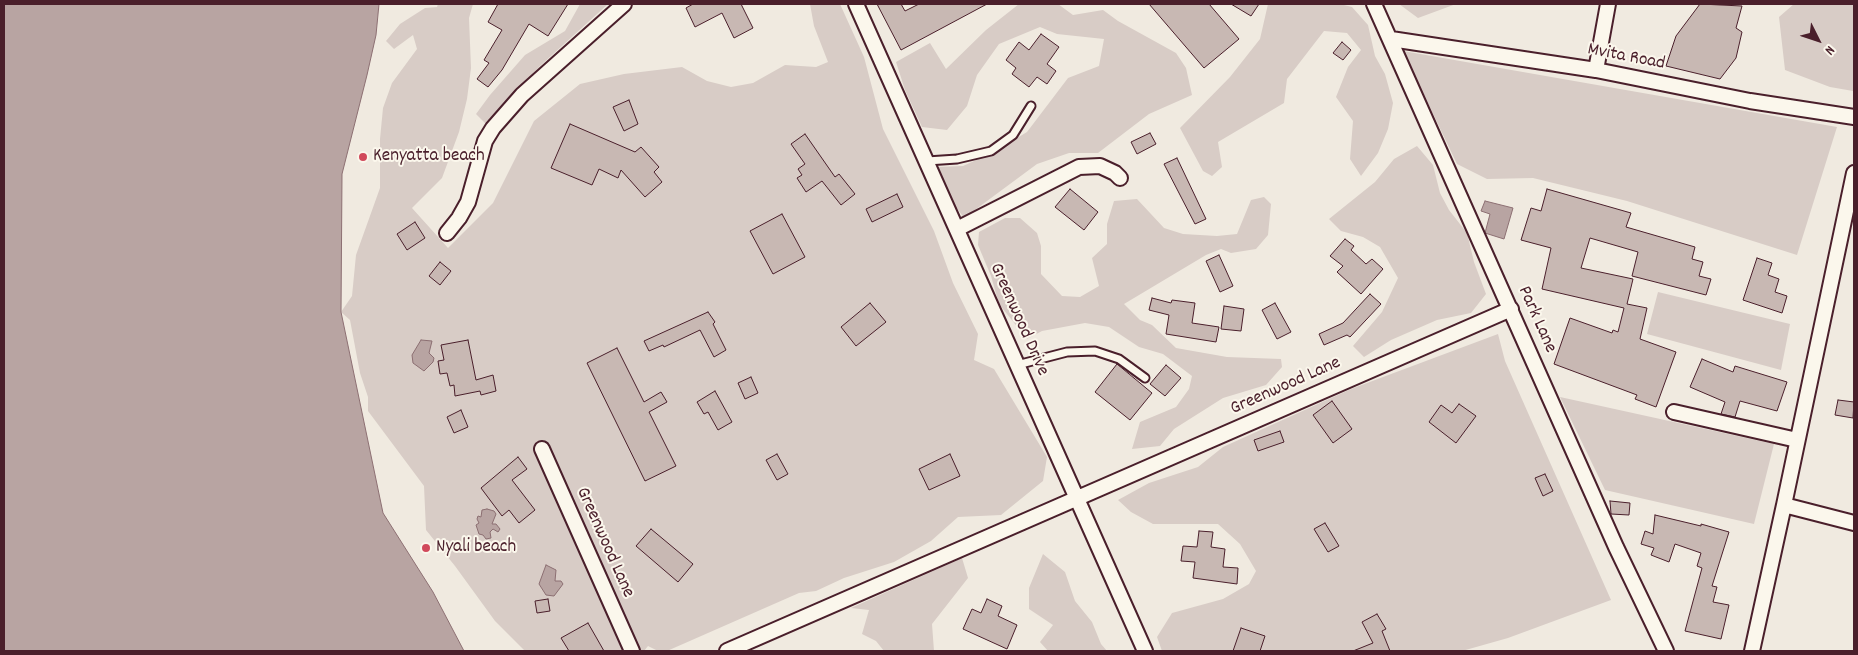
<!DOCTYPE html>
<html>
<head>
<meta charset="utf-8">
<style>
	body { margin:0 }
	#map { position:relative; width:1858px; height:655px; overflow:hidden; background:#f0eae0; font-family:Dekko,sans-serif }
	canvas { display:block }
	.frame { position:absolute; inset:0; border:5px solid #4a1f2b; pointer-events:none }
	.north { position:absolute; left:1793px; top:15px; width:50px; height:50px; -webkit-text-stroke:4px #fbf7ec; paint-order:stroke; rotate:131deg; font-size:14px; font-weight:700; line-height:20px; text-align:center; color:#4a1f2b }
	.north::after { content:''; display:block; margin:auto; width:18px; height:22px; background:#4a1f2b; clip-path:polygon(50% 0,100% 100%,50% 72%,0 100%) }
</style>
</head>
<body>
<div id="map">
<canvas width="1858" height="655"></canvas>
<div class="frame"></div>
<div class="north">N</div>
</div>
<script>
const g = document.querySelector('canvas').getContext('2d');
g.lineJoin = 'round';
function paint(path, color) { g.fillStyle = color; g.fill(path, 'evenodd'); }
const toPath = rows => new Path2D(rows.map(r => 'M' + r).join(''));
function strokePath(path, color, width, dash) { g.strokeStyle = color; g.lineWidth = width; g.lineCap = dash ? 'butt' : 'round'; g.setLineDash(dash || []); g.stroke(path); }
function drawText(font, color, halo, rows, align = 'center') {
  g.font = font + ' Dekko,sans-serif'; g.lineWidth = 4; g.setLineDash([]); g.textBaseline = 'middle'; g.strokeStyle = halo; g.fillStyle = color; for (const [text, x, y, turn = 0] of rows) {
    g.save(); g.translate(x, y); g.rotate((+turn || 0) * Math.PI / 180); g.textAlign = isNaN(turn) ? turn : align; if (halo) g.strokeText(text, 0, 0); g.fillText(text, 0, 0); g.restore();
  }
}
const green = toPath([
	[438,4,473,4,469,18,471,68,467,99,459,132,442,178,412,208,448,248,493,203,534,121,580,84,624,74,682,67,707,81,731,87,753,83,785,65,816,67,828,62,814,26,810,4,840,4,864,57,883,129,934,231,953,283,978,334,974,360,994,369,1047,457,1043,481,1001,515,958,517,931,541,894,562,844,578,816,591,799,593,667,651,658,651,648,646,644,651,525,651,495,621,455,566,426,530,424,486,368,411,368,397,360,373,350,320,341,312,352,296,356,255,380,188,380,139,383,108,392,83,417,49,413,35,394,49,386,41,400,24,425,8,437,7],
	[580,4,608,4,540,66,485,123,476,114,490,95,525,55,565,31],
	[1019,4,1058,4,1073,15,1103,10,1118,21,1176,53,1186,68,1192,95,1149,114,1098,153,1069,153,1037,164,964,218,943,189,938,167,963,166,994,152,1027,132,1068,78,1099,66,1104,39,1057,34,1040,27,999,44,977,75,967,106,947,130,922,127,905,90,896,62,930,43,946,69,986,30],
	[1268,4,1340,4,1352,7,1368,25,1375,56,1385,74,1393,103,1388,129,1378,153,1361,176,1350,159,1353,121,1336,97,1348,67,1361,50,1347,33,1324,31,1287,79,1284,103,1218,142,1222,167,1212,176,1203,171,1180,128,1230,77,1260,39],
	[1399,4,1456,4,1418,18],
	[1794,4,1854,4,1853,91,1830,87,1785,70,1779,17],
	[1403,51,1837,127,1797,255,1627,201,1533,178,1487,179,1457,164],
	[1417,146,1433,165,1440,193,1449,210,1467,233,1474,262,1486,294,1471,313,1437,320,1391,340,1364,357,1353,346,1382,312,1398,278,1380,247,1363,237,1341,231,1329,219,1375,182,1394,159],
	[1264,197,1271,204,1268,235,1256,249,1231,253,1221,249,1206,255,1124,304,1140,320,1152,325,1176,348,1227,357,1281,359,1282,367,1266,385,1223,398,1174,429,1160,446,1132,449,1140,422,1176,407,1189,389,1192,376,1163,354,1139,347,1109,327,1085,323,1042,331,1027,339,999,304,991,276,978,245,979,232,1005,218,1020,218,1037,233,1041,246,1041,274,1062,296,1080,297,1099,286,1092,258,1107,244,1107,224,1114,201,1137,199,1164,228,1183,234,1217,236,1237,234,1251,200],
	[1658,292,1790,324,1781,370,1647,334],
	[1498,334,1505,361,1611,600,1508,638,1462,651,1162,651,1157,637,1172,613,1223,599,1249,584,1256,571,1240,544,1218,524,1153,524,1131,512,1118,500,1149,483,1198,467,1223,447,1351,389],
	[1560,397,1774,444,1754,524,1605,490],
	[1043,554,1065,572,1075,601,1092,622,1101,644,1107,651,1048,651,1040,642,1053,625,1029,609,1029,588],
	[962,558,968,578,932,624,934,651,884,651,876,641,862,634,869,610,851,608]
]);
const water = toPath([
	[4,4,379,4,376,35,367,75,342,174,341,312,383,513,433,592,464,651,4,651,4,4],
	[1485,201,1513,208,1504,239,1485,233,1490,214,1481,211,1485,201],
	[421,340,432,341,429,353,434,358,433,362,424,371,413,363,412,355,421,340],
	[487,509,494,511,496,514,492,524,496,524,500,529,498,532,493,529,490,532,491,538,486,539,483,535,479,534,476,525,479,523,477,519,478,516,481,517,482,510,487,509],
	[546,565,556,570,555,581,561,581,563,584,554,596,546,595,539,584,546,565]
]);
const building = toPath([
	[498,4,568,4,548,36,529,24,502,70,488,87,477,79,489,63,484,60,502,30,488,22,498,4],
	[693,4,741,4,753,28,734,38,722,13,695,27,686,8,693,4],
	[877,4,901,4,905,11,919,4,987,4,901,50,877,4],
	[1149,4,1209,4,1239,39,1204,68,1149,4],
	[1231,4,1259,4,1251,16,1231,4],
	[1700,4,1742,6,1736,28,1742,32,1736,58,1720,79,1666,66,1676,36,1700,4],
	[1041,34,1059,47,1047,64,1056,71,1047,84,1037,77,1029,87,1012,74,1016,68,1006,60,1019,42,1029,50,1041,34],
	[1342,42,1351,50,1343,60,1333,53,1342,42],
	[629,100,638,124,624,131,613,107,629,100],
	[570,124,635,152,641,147,659,167,654,172,662,182,645,197,621,170,618,178,599,169,592,185,551,168,570,124],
	[1150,133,1156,144,1137,154,1131,142,1150,133],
	[805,134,835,177,839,174,855,194,841,205,822,181,806,192,797,178,802,175,798,169,805,164,791,144,805,134],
	[1177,158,1206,219,1195,224,1164,164,1177,158],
	[1070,189,1098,212,1084,230,1055,207,1070,189],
	[1547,189,1631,213,1626,227,1695,247,1692,259,1703,262,1699,276,1711,279,1706,295,1632,276,1638,252,1590,238,1581,268,1633,279,1627,304,1647,308,1640,339,1676,352,1656,407,1635,399,1637,395,1554,364,1570,318,1612,333,1613,330,1618,332,1624,308,1542,289,1551,248,1521,240,1531,208,1541,211,1547,189],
	[897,194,903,207,872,222,866,209,897,194],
	[782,214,805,257,773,274,750,231,782,214],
	[415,222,425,238,407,250,397,234,415,222],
	[1345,239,1354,246,1351,250,1366,264,1372,259,1383,269,1361,294,1337,272,1343,266,1330,256,1345,239],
	[1219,255,1233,286,1220,292,1206,261,1219,255],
	[1757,258,1772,263,1768,275,1779,279,1775,292,1787,296,1782,313,1743,300,1757,258],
	[440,262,451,271,440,285,429,276,440,262],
	[1370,294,1381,304,1350,337,1347,335,1324,345,1319,334,1343,323,1370,294],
	[1152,298,1171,303,1172,300,1195,303,1192,323,1219,327,1216,342,1166,334,1169,315,1149,310,1152,298],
	[870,303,886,322,856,346,841,327,870,303],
	[1275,303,1291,332,1277,339,1262,310,1275,303],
	[1224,306,1244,309,1241,331,1221,329,1224,306],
	[708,312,715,322,713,324,726,350,714,357,700,330,664,347,663,345,649,351,644,341,708,312],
	[468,340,476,380,493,375,496,391,481,395,480,391,455,396,454,385,450,386,447,373,440,374,438,361,444,360,441,345,468,340],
	[617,348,644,402,661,392,667,402,649,412,676,466,645,481,587,363,617,348],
	[1702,359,1733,372,1735,366,1787,382,1777,411,1740,401,1735,417,1721,414,1725,402,1690,387,1702,359],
	[1117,364,1152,393,1130,420,1095,392,1117,364],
	[1166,365,1181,378,1165,396,1150,384,1166,365],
	[751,377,758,393,745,399,738,383,751,377],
	[715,391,732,422,718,430,708,412,704,414,697,402,715,391],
	[1838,400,1854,402,1853,418,1835,415,1838,400],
	[1332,401,1352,429,1333,443,1313,415,1332,401],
	[1459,404,1476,416,1456,443,1429,422,1441,405,1452,413,1459,404],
	[461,410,468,427,454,433,447,417,461,410],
	[1280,431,1284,442,1258,451,1254,440,1280,431],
	[777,454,788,474,777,480,766,460,777,454],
	[950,454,960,476,929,490,919,469,950,454],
	[518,457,527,469,512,480,535,510,519,523,509,510,502,516,481,488,518,457],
	[1545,474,1553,491,1543,496,1535,478,1545,474],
	[1610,501,1630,503,1629,515,1611,514,1610,501],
	[1655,515,1701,526,1701,524,1729,532,1712,586,1717,587,1713,602,1729,605,1721,639,1685,631,1702,568,1697,566,1701,553,1675,544,1669,562,1651,555,1654,548,1641,544,1645,531,1653,534,1655,515],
	[1325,523,1339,546,1328,552,1314,529,1325,523],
	[651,529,693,564,678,582,636,546,651,529],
	[1199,531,1213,532,1211,547,1225,549,1223,567,1238,568,1237,584,1193,578,1195,562,1181,561,1183,546,1197,547,1199,531],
	[548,599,550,611,537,613,535,601,548,599],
	[987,599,1002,606,998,616,1017,625,1007,649,963,629,972,609,981,613,987,599],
	[1377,614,1386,629,1382,631,1390,651,1353,651,1373,643,1362,622,1377,614],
	[588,623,604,651,569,651,561,638,588,623],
	[1241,628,1265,636,1260,651,1233,651,1241,628]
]);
const lane = toPath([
	[927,161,957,159,991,151,1013,135,1031,106],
	[1017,365,1067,352,1095,351,1119,359,1145,378]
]);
const street = toPath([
	[856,4,1145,651],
	[1374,4,1616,547,1666,651],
	[1391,39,1596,70,1750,101,1854,117],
	[1596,70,1608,4],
	[957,229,1079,167,1100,166,1115,173,1120,178],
	[447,233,459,218,468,202,485,141,493,128,522,95,624,4],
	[1674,412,1797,440],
	[542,449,632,651],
	[1784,505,1854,173],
	[727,651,1511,309],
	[1752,651,1784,505,1854,523]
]);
const markers = [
	[363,157,5,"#d1495b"],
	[426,548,5,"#d1495b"]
];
const streetNames = [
	["Mvita Road",1626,58,11],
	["Greenwood Drive",1018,320,66],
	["Park Lane",1536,320,66],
	["Greenwood Lane",1286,387,-24],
	["Greenwood Lane",604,543,66]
];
const poiNames = [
	["Kenyatta beach",373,157],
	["Nyali beach",436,548]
];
paint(green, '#d8ccc6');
paint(water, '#b8a4a2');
strokePath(water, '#8c6f72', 1);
paint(building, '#c8b8b3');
strokePath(building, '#4a1f2b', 1);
strokePath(lane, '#4a1f2b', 11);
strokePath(street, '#4a1f2b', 18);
strokePath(lane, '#fbf7ec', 7);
strokePath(street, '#fbf7ec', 14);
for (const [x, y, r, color] of markers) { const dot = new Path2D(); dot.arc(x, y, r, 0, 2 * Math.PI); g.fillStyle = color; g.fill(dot); strokePath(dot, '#fbf7ec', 2); }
drawText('19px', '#4a1f2b', '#fbf7ec', streetNames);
drawText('19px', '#4a1f2b', '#fbf7ec', poiNames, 'left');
</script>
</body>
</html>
